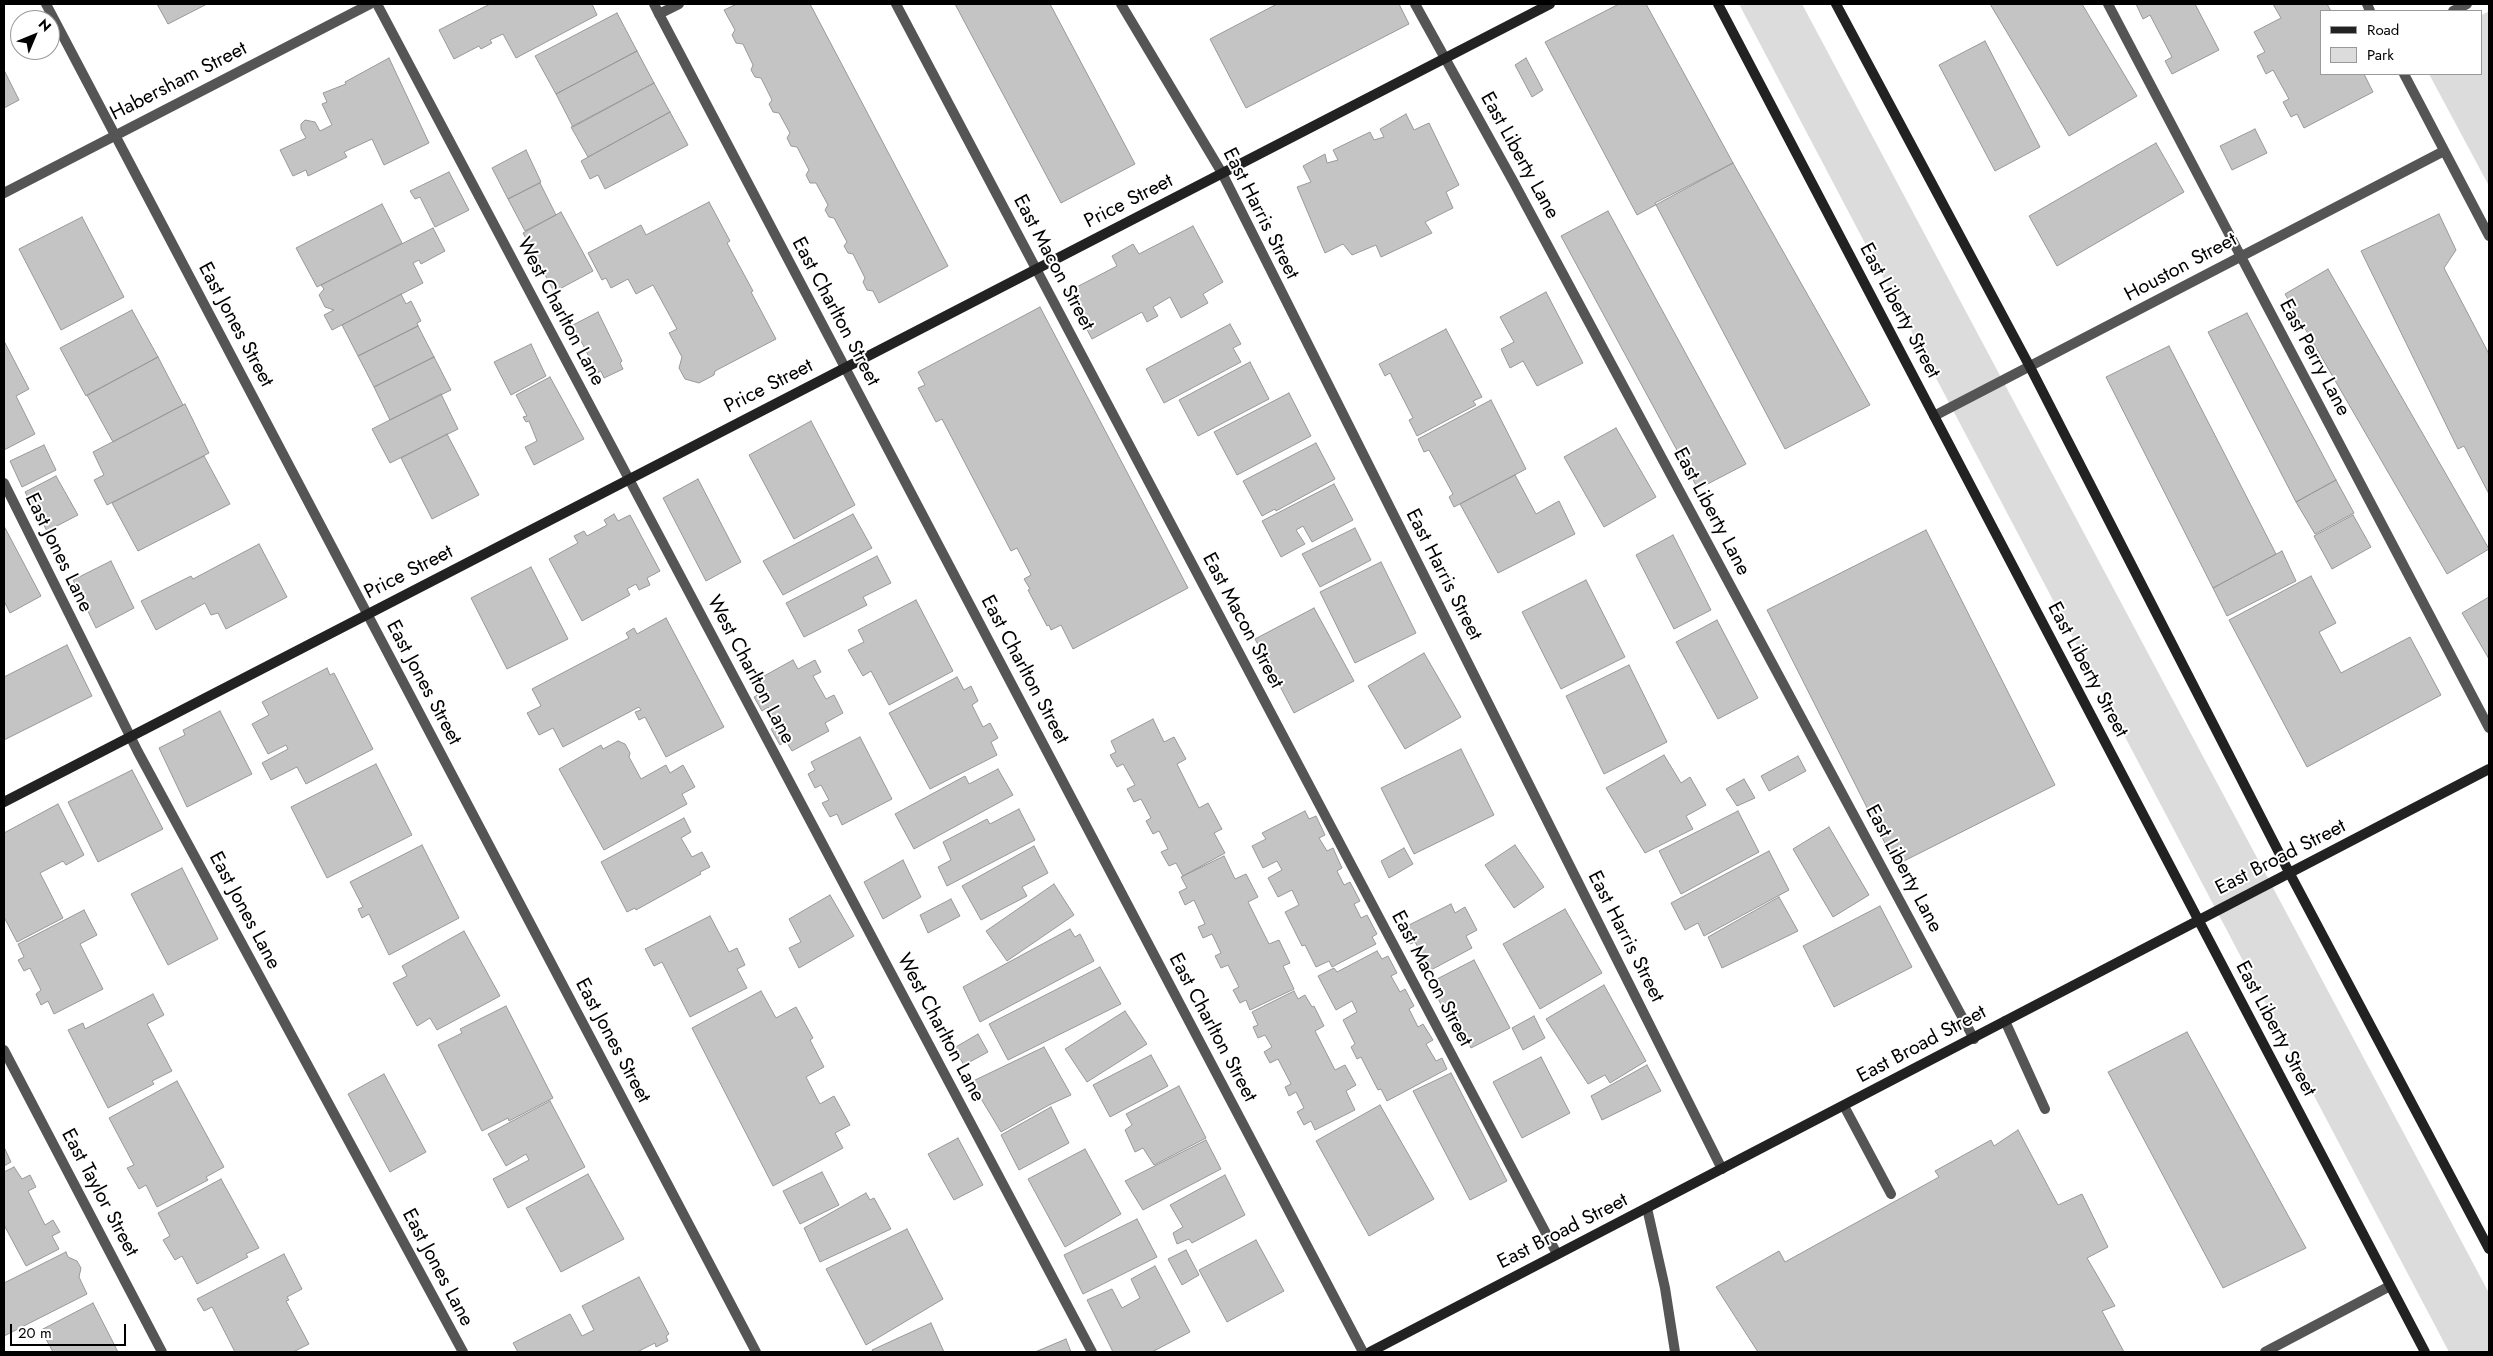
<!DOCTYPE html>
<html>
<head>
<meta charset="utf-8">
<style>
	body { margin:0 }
	#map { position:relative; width:2493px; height:1356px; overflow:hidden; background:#fff; font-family:Jost,sans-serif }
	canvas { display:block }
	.frame { position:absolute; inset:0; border:5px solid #000; pointer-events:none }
	.legend { position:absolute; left:2320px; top:10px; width:162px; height:65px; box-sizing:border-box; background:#fff; border:1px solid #999; margin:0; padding:6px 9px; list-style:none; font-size:15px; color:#000 }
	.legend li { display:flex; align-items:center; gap:10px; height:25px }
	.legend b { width:25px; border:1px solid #999 }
	.north { position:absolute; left:10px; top:10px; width:50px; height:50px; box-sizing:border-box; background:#fff; border:1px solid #999; border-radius:50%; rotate:45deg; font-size:14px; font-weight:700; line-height:20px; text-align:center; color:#000 }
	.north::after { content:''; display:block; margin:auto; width:18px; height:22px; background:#000; clip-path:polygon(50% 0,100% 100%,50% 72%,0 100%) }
	.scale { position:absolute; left:10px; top:1324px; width:116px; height:22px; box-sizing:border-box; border:2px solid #000; border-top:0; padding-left:6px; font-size:15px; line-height:18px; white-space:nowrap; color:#000; -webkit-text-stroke:4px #fff; paint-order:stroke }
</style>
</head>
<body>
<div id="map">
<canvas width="2493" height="1356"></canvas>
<div class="frame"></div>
<ul class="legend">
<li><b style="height:6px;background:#222"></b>Road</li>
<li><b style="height:14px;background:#dcdcdc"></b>Park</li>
</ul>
<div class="north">N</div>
<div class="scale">20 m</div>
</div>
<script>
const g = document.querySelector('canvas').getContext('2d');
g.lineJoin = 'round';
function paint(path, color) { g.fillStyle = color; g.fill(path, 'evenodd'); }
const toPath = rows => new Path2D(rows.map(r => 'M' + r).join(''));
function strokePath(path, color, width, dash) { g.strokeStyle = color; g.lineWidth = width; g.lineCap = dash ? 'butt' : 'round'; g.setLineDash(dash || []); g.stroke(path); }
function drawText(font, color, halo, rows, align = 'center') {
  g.font = font + ' Jost,sans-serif'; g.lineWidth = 4; g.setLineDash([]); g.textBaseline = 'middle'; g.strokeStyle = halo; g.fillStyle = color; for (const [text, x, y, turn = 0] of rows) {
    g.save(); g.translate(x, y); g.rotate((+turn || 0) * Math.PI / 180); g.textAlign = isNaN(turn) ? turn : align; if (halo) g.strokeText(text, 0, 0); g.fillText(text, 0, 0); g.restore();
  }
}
const green = toPath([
	[1739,4,1802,4,2489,1293,2489,1352,2449,1352],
	[2489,11,2489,186,2429,74,2482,74,2482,15]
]);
const building = toPath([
	[157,4,207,4,168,24,157,4],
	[490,4,592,4,597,15,516,58,503,34,490,40,492,43,481,49,479,46,454,59,439,30,490,4],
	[737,4,810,4,948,266,879,303,873,291,867,290,863,282,865,278,853,254,848,253,844,246,847,242,834,218,829,217,825,210,828,205,816,183,810,183,806,175,809,170,797,147,791,146,787,138,790,133,779,113,773,112,769,104,772,100,761,78,755,77,751,70,753,65,743,44,736,43,732,35,735,30,724,10,737,4],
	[955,4,1050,4,1135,164,1061,203,955,4],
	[1277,4,1399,4,1409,24,1246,108,1210,39,1277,4],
	[1619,4,1646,4,1733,163,1637,215,1545,42,1619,4],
	[1990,4,2082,4,2137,96,2069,136,1990,4],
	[2136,4,2195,4,2219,50,2172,74,2165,61,2172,57,2150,15,2143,19,2136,4],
	[2273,4,2327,4,2331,11,2322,11,2322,74,2364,74,2373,92,2304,128,2297,114,2291,117,2283,102,2289,99,2273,70,2266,74,2257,56,2265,52,2254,32,2281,18,2273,4],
	[617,13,637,51,556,94,535,56,617,13],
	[1985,41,2040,147,1995,171,1939,65,1985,41],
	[637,51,654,83,573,127,556,94,637,51],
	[389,58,429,143,384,165,372,139,344,152,347,157,308,176,306,170,293,176,280,150,306,138,301,129,301,124,305,120,315,122,320,131,332,125,322,104,327,102,323,93,346,84,345,82,389,58],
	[1526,58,1543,90,1532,97,1515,65,1526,58],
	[4,70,19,100,4,108,4,70],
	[654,83,670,112,588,157,571,127,654,83],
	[670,112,688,145,605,189,598,175,590,179,581,161,670,112],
	[1406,114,1414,130,1429,123,1459,185,1446,192,1453,208,1425,222,1432,233,1381,257,1376,245,1352,255,1343,244,1325,253,1297,187,1311,182,1303,166,1325,154,1327,163,1338,160,1333,150,1370,132,1374,140,1384,137,1380,129,1406,114],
	[2255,129,2267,153,2232,170,2220,146,2255,129],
	[2156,143,2184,192,2057,266,2029,216,2156,143],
	[526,150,541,182,508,199,492,168,526,150],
	[1733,163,1870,405,1785,449,1655,203,1733,163],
	[449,172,469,210,435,227,420,197,415,199,410,191,449,172],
	[540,183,556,215,525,231,508,199,540,183],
	[709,202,730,241,727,243,753,291,751,292,776,339,715,371,714,375,699,383,685,379,679,368,682,357,669,333,677,329,653,285,636,294,628,279,611,288,606,278,602,280,588,253,641,225,646,235,709,202],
	[382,204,402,243,317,287,296,248,382,204],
	[1608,211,1746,464,1698,489,1561,236,1608,211],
	[561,212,593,271,554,292,523,233,561,212],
	[2439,214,2456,250,2444,268,2489,354,2489,494,2464,446,2458,449,2361,251,2439,214],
	[82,217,124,297,61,330,19,249,82,217],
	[1193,226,1223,282,1203,294,1208,303,1181,318,1170,297,1153,307,1158,316,1147,322,1142,312,1092,339,1067,292,1117,266,1112,256,1133,244,1139,254,1193,226],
	[433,228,445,251,421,264,419,260,413,263,423,283,332,330,324,315,334,310,325,307,319,295,324,289,321,285,433,228],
	[2328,269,2489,549,2447,574,2285,294,2328,269],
	[1546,292,1583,363,1537,386,1523,361,1510,368,1501,349,1514,342,1500,317,1546,292],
	[401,294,406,304,411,301,421,321,417,323,418,326,358,356,342,325,401,294],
	[1040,307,1188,588,1073,649,1061,625,1051,630,1049,625,1047,626,1028,590,1030,589,1024,579,1031,575,1017,548,1011,551,942,419,936,422,918,388,925,385,918,372,1040,307],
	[132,310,158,357,86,396,60,348,132,310],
	[598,312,622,361,620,363,623,369,604,378,601,371,597,373,573,325,598,312],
	[2247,313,2336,480,2296,502,2208,332,2247,313],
	[1230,324,1241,344,1233,348,1241,362,1164,403,1146,369,1230,324],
	[418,326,434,357,374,387,358,356,418,326],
	[1446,329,1482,397,1473,401,1476,405,1417,436,1409,420,1413,418,1390,373,1385,376,1379,364,1446,329],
	[4,341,29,389,16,396,35,434,4,450,4,341],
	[531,344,546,376,511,395,494,362,531,344],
	[2169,346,2276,554,2213,588,2106,377,2169,346],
	[158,357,183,405,113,442,87,395,158,357],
	[434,357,451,390,390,420,374,387,434,357],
	[1250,362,1269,399,1198,436,1179,400,1250,362],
	[550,377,584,439,534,465,525,447,537,441,529,421,526,422,523,417,527,416,516,395,550,377],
	[1289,393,1311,436,1237,475,1214,432,1289,393],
	[441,394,458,429,390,463,372,429,441,394],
	[1491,400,1526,469,1454,507,1449,497,1453,494,1429,450,1424,452,1418,439,1491,400],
	[185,404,209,453,107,505,94,480,104,475,93,452,185,404],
	[811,421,855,505,794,539,749,455,811,421],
	[1616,428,1656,497,1604,527,1564,457,1616,428],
	[447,434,479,495,432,519,401,458,447,434],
	[1316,443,1335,479,1276,511,1275,509,1262,516,1243,481,1316,443],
	[44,445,56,470,22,487,10,461,44,445],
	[204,456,230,504,138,551,112,503,204,456],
	[1515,475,1536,514,1559,501,1575,534,1498,573,1460,504,1515,475],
	[56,476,78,515,47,531,25,492,56,476],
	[698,479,741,562,706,581,663,498,698,479],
	[2336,480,2354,513,2315,534,2296,502,2336,480],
	[1334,484,1353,520,1312,542,1303,526,1296,530,1305,544,1281,557,1262,521,1334,484],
	[614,514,618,521,630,515,660,571,647,578,650,585,639,590,636,584,627,589,630,595,582,621,549,559,578,543,574,536,584,531,587,536,607,525,604,520,614,514],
	[853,514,872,548,783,595,763,561,853,514],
	[2353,515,2371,547,2332,569,2314,536,2353,515],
	[4,526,41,596,10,613,4,601,4,526],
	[1355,528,1371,560,1320,587,1302,554,1355,528],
	[1926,530,2055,785,1896,865,1767,610,1926,530],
	[1673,535,1711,610,1674,629,1636,555,1673,535],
	[259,544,287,597,226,629,218,613,211,615,205,603,156,630,141,601,191,576,193,579,259,544],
	[2282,551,2296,581,2227,616,2213,588,2282,551],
	[877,556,891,583,863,597,867,605,804,637,786,603,877,556],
	[111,561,134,608,96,628,73,580,111,561],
	[1381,562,1416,633,1355,663,1320,592,1381,562],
	[531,567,568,639,507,669,471,598,531,567],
	[2311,576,2336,623,2319,632,2341,673,2410,637,2441,695,2307,767,2229,620,2311,576],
	[1586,580,1625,657,1561,689,1522,612,1586,580],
	[2489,597,2489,659,2462,613,2489,597],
	[916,600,953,671,889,705,871,671,863,676,848,650,864,642,858,630,916,600],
	[1314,608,1354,681,1294,713,1255,639,1314,608],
	[666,618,724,727,666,757,645,717,639,720,635,712,641,710,639,707,563,747,553,728,539,735,527,713,541,706,532,689,629,638,626,633,634,628,637,634,666,618],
	[1717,620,1758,698,1718,719,1676,642,1717,620],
	[67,645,92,696,4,740,4,677,67,645],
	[1424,653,1461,717,1405,749,1368,686,1424,653],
	[793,660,798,669,815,660,821,672,813,676,826,699,834,695,843,713,825,723,829,731,792,751,786,741,780,745,771,729,778,725,768,707,762,711,754,697,761,693,755,681,793,660],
	[1629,665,1667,742,1604,774,1566,696,1629,665],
	[327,668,330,675,334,673,373,749,306,784,297,767,271,780,262,763,288,749,286,745,268,754,252,724,269,715,262,702,327,668],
	[957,677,964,690,971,686,978,701,972,705,983,727,990,723,998,738,991,742,997,755,930,789,889,713,957,677],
	[220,711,252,774,187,807,159,748,185,735,183,730,220,711],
	[1153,719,1164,742,1174,737,1186,759,1177,764,1199,808,1208,803,1222,829,1214,833,1225,853,1183,876,1176,863,1169,866,1161,852,1168,849,1159,831,1153,834,1146,821,1151,818,1141,799,1134,802,1127,789,1135,785,1123,764,1117,767,1110,755,1116,752,1111,741,1153,719],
	[860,737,892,799,842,825,837,814,830,817,822,803,829,800,821,785,815,788,808,774,815,770,811,762,860,737],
	[618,741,625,744,630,753,629,757,641,779,666,765,670,773,683,765,695,787,682,794,687,804,604,850,559,769,601,745,603,749,618,741],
	[1461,749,1494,815,1414,854,1381,788,1461,749],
	[1664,755,1681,783,1690,777,1706,805,1686,816,1693,829,1645,853,1606,788,1664,755],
	[1798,756,1806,771,1769,791,1761,776,1798,756],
	[376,764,412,835,327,878,291,807,376,764],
	[998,769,1013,795,914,849,895,814,965,776,969,784,998,769],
	[132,770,163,829,98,862,68,802,132,770],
	[1744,779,1755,798,1737,806,1726,789,1744,779],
	[58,804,84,855,66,865,63,861,40,873,63,918,17,942,4,917,4,833,58,804],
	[1019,809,1035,840,947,886,938,867,951,860,943,842,987,819,990,824,1019,809],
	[1305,811,1309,819,1316,816,1325,835,1319,838,1327,851,1333,848,1342,868,1337,871,1344,885,1350,882,1360,901,1354,904,1361,918,1367,915,1377,934,1372,937,1376,944,1332,967,1329,961,1316,967,1305,945,1302,946,1285,912,1299,905,1292,890,1278,897,1268,878,1282,870,1277,861,1263,868,1252,846,1266,839,1262,833,1305,811],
	[1738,811,1759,852,1681,894,1659,851,1738,811],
	[684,818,691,832,681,838,692,857,702,852,710,867,700,872,701,874,636,910,635,908,627,912,601,862,684,818],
	[1829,827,1869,895,1833,917,1793,849,1829,827],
	[422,845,459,918,389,955,369,914,362,918,358,909,363,907,350,882,422,845],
	[1515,845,1544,887,1514,908,1485,865,1515,845],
	[1034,846,1048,873,1022,887,1027,896,981,920,962,886,1034,846],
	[1404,848,1413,864,1389,878,1381,861,1404,848],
	[1769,851,1789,890,1704,936,1698,923,1685,930,1671,903,1769,851],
	[1224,856,1235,879,1246,874,1258,897,1248,902,1269,944,1279,940,1290,963,1283,966,1294,989,1250,1010,1246,1000,1240,1003,1233,990,1239,987,1228,965,1221,968,1215,956,1221,953,1212,934,1203,938,1198,927,1205,924,1194,900,1185,905,1179,892,1187,888,1181,877,1224,856],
	[903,860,921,897,883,919,864,882,903,860],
	[182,868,218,939,168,965,131,894,182,868],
	[1054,884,1074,915,1007,961,986,931,1054,884],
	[830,895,854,936,799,968,789,948,801,942,789,919,830,895],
	[1779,897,1798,931,1722,968,1708,937,1779,897],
	[951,899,960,916,928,933,920,915,951,899],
	[1451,904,1455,913,1465,907,1477,930,1466,936,1472,948,1431,970,1427,962,1421,965,1416,954,1421,952,1415,942,1410,944,1404,934,1410,931,1407,926,1451,904],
	[1880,906,1912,967,1834,1007,1803,946,1880,906],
	[1565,909,1602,973,1540,1009,1503,944,1565,909],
	[84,910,97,935,80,944,103,989,54,1014,48,1001,41,1005,36,994,41,990,30,968,24,971,18,960,24,957,18,944,84,910],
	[710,916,729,952,737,948,745,965,737,969,747,988,690,1017,662,962,654,966,645,949,710,916],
	[1070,929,1075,937,1080,934,1094,961,980,1022,963,987,1070,929],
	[464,931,500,996,437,1030,430,1018,417,1026,393,983,407,976,402,966,464,931],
	[1377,951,1382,959,1388,956,1397,973,1391,976,1400,992,1405,989,1414,1006,1409,1009,1418,1027,1423,1024,1433,1040,1426,1044,1436,1061,1442,1058,1447,1069,1387,1101,1381,1089,1378,1090,1361,1057,1357,1059,1351,1047,1355,1044,1343,1020,1357,1012,1352,1001,1336,1010,1318,976,1334,968,1337,972,1377,951],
	[1474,960,1510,1028,1471,1048,1466,1038,1459,1041,1453,1029,1460,1026,1449,1005,1443,1008,1436,995,1441,992,1435,980,1474,960],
	[1100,967,1121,1004,1008,1060,989,1024,1100,967],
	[1604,985,1646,1061,1610,1083,1605,1075,1588,1084,1546,1019,1604,985],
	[761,991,776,1018,796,1007,813,1038,810,1040,824,1067,806,1077,820,1104,834,1096,850,1125,835,1133,843,1148,773,1186,692,1028,761,991],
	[1294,991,1298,999,1305,995,1312,1007,1314,1006,1324,1026,1315,1031,1335,1070,1345,1065,1356,1085,1346,1091,1355,1110,1315,1130,1311,1121,1304,1125,1297,1112,1304,1108,1296,1092,1289,1096,1285,1087,1291,1084,1278,1059,1270,1063,1264,1052,1272,1047,1265,1035,1258,1038,1253,1027,1258,1025,1252,1012,1294,991],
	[153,994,164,1015,147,1024,172,1071,152,1081,154,1084,108,1108,68,1030,83,1023,85,1029,153,994],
	[506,1006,553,1098,509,1121,508,1118,482,1131,438,1045,462,1033,460,1029,506,1006],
	[1125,1011,1147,1044,1087,1082,1065,1049,1125,1011],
	[1534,1016,1545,1038,1523,1050,1512,1028,1534,1016],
	[2187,1032,2306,1248,2223,1288,2108,1072,2187,1032],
	[978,1034,988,1052,964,1065,954,1048,978,1034],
	[1044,1047,1071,1095,1049,1105,1001,1132,971,1082,1044,1047],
	[1151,1055,1168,1086,1110,1117,1093,1085,1151,1055],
	[1541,1057,1570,1113,1522,1138,1493,1082,1541,1057],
	[1647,1065,1661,1091,1602,1120,1591,1096,1647,1065],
	[1451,1073,1507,1181,1470,1200,1413,1091,1451,1073],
	[384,1074,426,1152,390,1172,348,1094,384,1074],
	[177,1081,224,1167,206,1177,208,1180,157,1207,146,1185,139,1189,127,1168,134,1165,109,1118,177,1081],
	[1179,1086,1206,1138,1154,1165,1143,1148,1135,1152,1125,1130,1132,1125,1126,1114,1179,1086],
	[550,1101,585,1167,508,1208,493,1179,529,1160,526,1154,506,1166,488,1134,550,1101],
	[1380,1105,1434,1199,1369,1236,1316,1141,1380,1105],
	[1051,1107,1069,1143,1019,1170,1001,1135,1051,1107],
	[2018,1130,2058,1205,2082,1194,2108,1247,2087,1258,2115,1306,2102,1311,2124,1352,1758,1352,1716,1287,1779,1251,1785,1262,1939,1177,1935,1171,1991,1140,1994,1146,2018,1130],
	[958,1138,983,1185,954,1200,928,1154,958,1138],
	[1206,1140,1221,1169,1143,1210,1125,1181,1206,1140],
	[4,1147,11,1162,4,1166,4,1147],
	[1085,1149,1121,1214,1065,1247,1028,1179,1085,1149],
	[14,1167,22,1179,30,1175,36,1187,28,1191,45,1225,53,1220,60,1232,52,1236,59,1249,26,1266,4,1225,4,1172,14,1167],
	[822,1172,839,1205,800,1224,783,1191,822,1172],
	[588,1174,624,1239,561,1272,526,1208,588,1174],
	[1225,1175,1245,1215,1192,1243,1189,1239,1177,1244,1173,1233,1183,1227,1170,1205,1225,1175],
	[221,1179,259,1248,246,1254,248,1257,197,1284,182,1256,175,1260,163,1240,170,1236,158,1213,221,1179],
	[866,1193,870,1200,874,1198,891,1229,820,1262,804,1228,866,1193],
	[1137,1219,1157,1257,1083,1294,1064,1255,1137,1219],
	[907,1229,943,1299,866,1345,826,1269,907,1229],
	[1256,1240,1284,1291,1227,1322,1199,1270,1256,1240],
	[1186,1250,1199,1275,1182,1285,1168,1259,1186,1250],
	[66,1252,68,1257,77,1261,81,1268,79,1277,87,1294,4,1336,4,1283,66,1252],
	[284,1254,302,1289,287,1297,289,1300,286,1301,309,1344,293,1352,235,1352,212,1307,204,1311,197,1299,284,1254],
	[1155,1266,1190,1332,1152,1352,1113,1352,1087,1300,1112,1289,1122,1308,1140,1298,1131,1279,1155,1266],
	[639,1277,669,1334,666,1336,668,1341,656,1347,655,1343,637,1352,518,1352,513,1343,570,1314,582,1336,594,1330,582,1306,639,1277],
	[93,1303,118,1352,53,1352,41,1330,93,1303],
	[931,1323,944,1352,873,1352,872,1350,931,1323],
	[1066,1339,1071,1352,1035,1352,1066,1339]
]);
const service = toPath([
	[377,4,1092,1352],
	[1415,4,1513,181,1974,1039],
	[4,483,138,752,463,1352],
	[2005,1021,2045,1109],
	[1844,1106,1891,1194],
	[1647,1208,1665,1288,1675,1352],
	[2265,1352,2390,1286]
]);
const minor = toPath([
	[46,4,756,1352],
	[896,4,1557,1254],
	[2108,4,2489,728],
	[2367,4,2370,11],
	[2453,11,2467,4],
	[659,14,1363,1352],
	[2404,74,2489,236],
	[1934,416,2444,151],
	[4,1050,162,1352]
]);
const tertiary = toPath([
	[654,4,659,14,679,4],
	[1121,4,1222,173,1722,1169],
	[4,193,370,4]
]);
const secondary = toPath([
	[1718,4,2425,1352],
	[1836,4,2030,367,2290,874,2489,1249],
	[4,802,1550,4],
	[1370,1352,2489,769]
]);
const streetNames = [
	["Habersham Street",179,82,-27],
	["East Liberty Lane",1519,156,61],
	["Price Street",1129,202,-27],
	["East Harris Street",1260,214,63],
	["East Macon Street",1053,263,62],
	["Houston Street",2181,268,-28],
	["East Liberty Street",1899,311,62],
	["West Charlton Lane",560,312,62],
	["East Charlton Street",835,312,62],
	["East Jones Street",235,325,62],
	["East Perry Lane",2314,358,62],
	["Price Street",769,387,-27],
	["East Liberty Lane",1711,512,62],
	["East Jones Lane",58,553,64],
	["Price Street",409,573,-27],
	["East Harris Street",1443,575,63],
	["East Macon Street",1242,621,62],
	["West Charlton Lane",750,670,62],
	["East Charlton Street",1024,670,62],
	["East Liberty Street",2087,670,62],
	["East Jones Street",423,683,62],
	["East Broad Street",2281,858,-27],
	["East Liberty Lane",1903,869,62],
	["East Jones Lane",244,911,62],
	["East Harris Street",1625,937,63],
	["East Macon Street",1431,979,62],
	["West Charlton Lane",940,1028,62],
	["East Charlton Street",1212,1028,62],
	["East Liberty Street",2275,1029,62],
	["East Jones Street",612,1041,62],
	["East Broad Street",1922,1045,-28],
	["East Taylor Street",99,1193,62],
	["East Broad Street",1563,1232,-27],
	["East Jones Lane",437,1268,62]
];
paint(green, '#dcdcdc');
paint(building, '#c4c4c4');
strokePath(building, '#999', 1);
strokePath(service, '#555', 10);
strokePath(minor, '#555', 10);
strokePath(tertiary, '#555', 10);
strokePath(secondary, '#222', 10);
drawText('20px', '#000', '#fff', streetNames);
</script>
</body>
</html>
